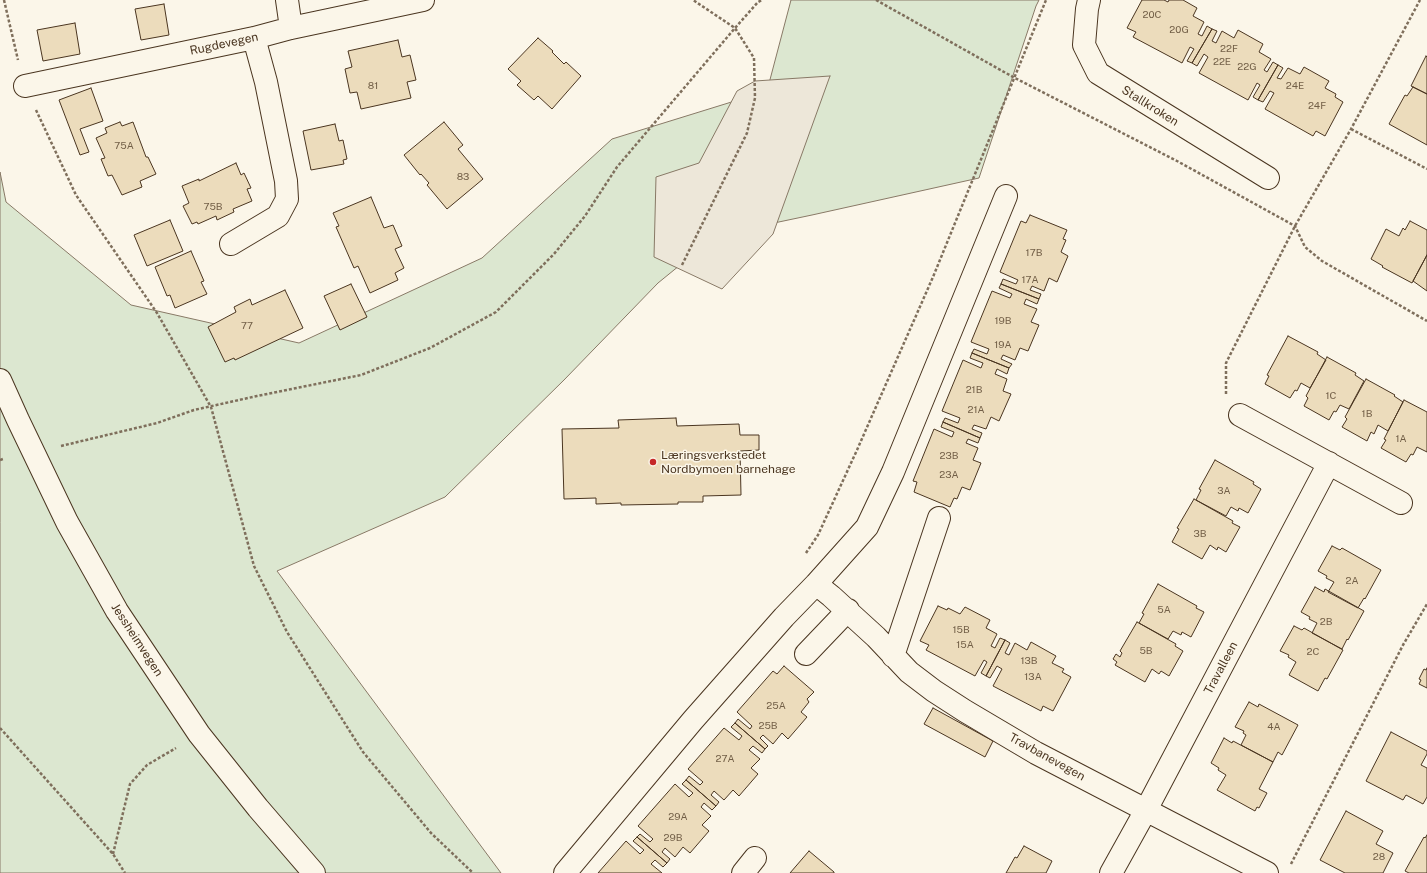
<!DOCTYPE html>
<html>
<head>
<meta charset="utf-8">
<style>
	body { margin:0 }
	canvas { display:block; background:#fbf6e9 }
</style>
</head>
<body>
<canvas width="1427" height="873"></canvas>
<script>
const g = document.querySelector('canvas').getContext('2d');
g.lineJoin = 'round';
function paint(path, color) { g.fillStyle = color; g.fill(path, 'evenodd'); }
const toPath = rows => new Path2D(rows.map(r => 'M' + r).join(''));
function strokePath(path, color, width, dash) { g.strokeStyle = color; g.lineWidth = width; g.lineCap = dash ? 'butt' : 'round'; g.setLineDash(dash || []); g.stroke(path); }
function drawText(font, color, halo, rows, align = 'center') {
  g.font = font + ' "Public Sans",sans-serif'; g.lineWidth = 3; g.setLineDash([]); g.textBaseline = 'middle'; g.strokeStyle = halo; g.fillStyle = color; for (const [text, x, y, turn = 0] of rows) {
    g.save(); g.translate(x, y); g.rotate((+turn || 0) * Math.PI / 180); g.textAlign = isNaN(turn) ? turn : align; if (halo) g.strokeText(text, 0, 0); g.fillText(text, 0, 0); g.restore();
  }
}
const green = toPath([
	[791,0,1039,0,1036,6,979,178,812,215,717,235,658,283,564,380,445,497,277,571,501,873,0,873,0,172,6,202,131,305,299,343,482,258,612,139,767,91,791,0]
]);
const parking = toPath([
	[830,76,773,234,722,289,654,257,656,177,699,163,737,91,755,81,830,76]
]);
const building = toPath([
	[1142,0,1164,0,1168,2,1169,0,1183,0,1197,8,1193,16,1204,22,1198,34,1202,36,1207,26,1212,29,1192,63,1187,61,1194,49,1190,47,1182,63,1133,37,1136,32,1127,28,1142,0],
	[164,4,169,35,141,40,135,9,164,4],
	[75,23,80,54,43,61,37,30,75,23],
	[1212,29,1217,31,1212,41,1216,43,1222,31,1234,38,1238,30,1263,44,1259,52,1271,59,1264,70,1267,72,1273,62,1278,65,1258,100,1253,97,1260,85,1257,83,1248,100,1199,73,1208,57,1204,54,1197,66,1192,63,1212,29],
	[538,38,553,51,552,52,564,64,566,62,581,76,552,109,538,96,534,100,517,85,521,81,508,69,538,38],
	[398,40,402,57,410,55,416,80,407,82,411,98,361,109,357,92,350,93,345,69,352,67,348,51,398,40],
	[1426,56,1427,57,1427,94,1411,86,1426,56],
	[1278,65,1283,68,1277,78,1281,79,1288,68,1300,74,1304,67,1329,81,1325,88,1336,94,1335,97,1343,102,1325,136,1316,131,1313,136,1265,109,1274,93,1270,91,1263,102,1258,100,1278,65],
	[1413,87,1427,94,1427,145,1389,124,1405,95,1407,96,1413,87],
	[91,88,103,121,80,129,89,152,80,155,59,100,91,88],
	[120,122,122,126,133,122,146,157,148,157,156,174,140,181,142,187,122,195,112,175,108,176,101,159,105,158,96,138,107,133,105,128,120,122],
	[444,122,463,145,458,149,483,179,447,209,427,185,429,183,421,174,420,175,404,155,444,122],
	[335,124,339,141,343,140,347,159,343,160,344,164,311,170,303,131,335,124],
	[236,163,241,175,244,173,251,188,247,189,252,201,233,209,234,212,217,220,216,216,198,224,197,222,192,224,183,206,189,203,182,186,199,179,199,181,236,163],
	[371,197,384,228,393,225,402,246,395,249,404,268,395,273,398,280,370,293,358,266,354,268,336,227,339,226,333,213,371,197],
	[1030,215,1067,230,1063,239,1066,240,1061,252,1068,256,1057,282,1049,278,1044,291,1032,286,1030,290,1041,294,1039,299,1001,284,1003,279,1016,284,1018,280,1000,272,1021,221,1026,223,1030,215],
	[170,220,183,251,147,266,134,235,170,220],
	[1410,221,1427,230,1427,255,1412,283,1382,267,1383,266,1371,259,1386,229,1399,236,1403,228,1405,230,1410,221],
	[191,251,204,281,201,282,207,294,175,308,170,295,167,296,155,267,191,251],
	[1427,255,1427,291,1413,281,1427,255],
	[351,284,367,317,340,330,324,296,351,284],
	[1001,284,1039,299,1037,304,1026,299,1024,304,1037,309,1031,322,1039,325,1028,351,1020,348,1015,360,1003,355,1001,359,1012,364,1009,368,972,353,974,349,987,354,989,349,971,342,992,291,1010,298,1012,294,999,288,1001,284],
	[285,290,303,328,235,360,234,358,225,362,208,327,236,312,234,307,250,299,252,305,285,290],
	[1288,336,1318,352,1317,354,1326,360,1310,388,1301,383,1297,391,1295,390,1290,398,1265,384,1269,376,1267,375,1288,336],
	[972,353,1009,368,1007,374,997,369,995,374,1007,379,1003,391,1011,394,999,421,991,417,986,429,974,425,972,429,982,433,980,438,943,422,945,418,958,423,960,418,942,411,963,360,981,368,983,363,970,358,972,353],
	[1327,357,1356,373,1355,375,1364,381,1349,409,1340,405,1336,412,1334,411,1329,420,1304,406,1308,398,1306,396,1327,357],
	[1366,379,1395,395,1394,396,1403,402,1388,431,1378,425,1374,434,1371,432,1367,441,1342,427,1347,419,1345,417,1366,379],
	[1404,400,1427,412,1427,452,1417,447,1413,455,1411,454,1406,462,1381,448,1386,440,1384,439,1404,400],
	[676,418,677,426,739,424,740,435,759,435,759,450,740,451,741,495,703,496,703,502,678,502,678,504,621,505,621,503,596,504,596,498,564,499,562,429,619,428,618,420,676,418],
	[943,422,980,438,978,443,968,439,966,443,978,448,973,460,981,463,970,490,962,487,957,499,954,498,950,507,914,492,917,482,913,481,934,429,952,437,954,432,941,427,943,422],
	[1215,460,1254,482,1253,484,1261,489,1248,513,1239,508,1238,511,1231,507,1226,516,1196,500,1201,490,1199,489,1215,460],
	[1194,499,1233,521,1232,523,1240,527,1226,552,1218,547,1217,550,1210,545,1202,559,1172,542,1179,529,1177,528,1194,499],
	[1332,546,1340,550,1342,548,1381,570,1365,599,1364,598,1358,608,1328,592,1334,582,1326,578,1327,576,1318,571,1332,546],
	[1158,584,1197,606,1196,608,1204,612,1191,637,1182,632,1181,635,1173,631,1168,639,1139,623,1144,614,1142,613,1158,584],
	[1315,587,1324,592,1325,589,1364,611,1348,640,1347,639,1342,649,1312,633,1317,623,1309,619,1310,617,1301,612,1315,587],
	[938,606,947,610,948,608,960,614,965,607,990,620,986,628,997,634,991,646,995,648,1000,638,1005,640,986,676,981,673,987,662,984,660,975,676,926,650,929,645,920,641,938,606],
	[1137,622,1176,644,1175,646,1183,651,1169,676,1161,671,1159,674,1152,669,1145,682,1115,665,1117,662,1113,659,1116,654,1120,657,1122,653,1120,651,1137,622],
	[1294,626,1302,630,1304,628,1343,650,1327,679,1325,678,1318,691,1289,675,1296,662,1288,657,1289,655,1280,651,1294,626],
	[1005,640,1010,643,1005,653,1009,655,1015,643,1027,650,1031,642,1056,656,1052,663,1064,669,1062,672,1071,677,1053,711,1043,706,1041,711,993,686,1002,669,997,666,990,678,986,676,1005,640],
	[784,666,814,692,807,699,809,702,801,712,807,717,788,739,782,733,773,744,763,735,760,738,768,746,765,749,735,723,738,719,750,729,752,726,737,712,773,671,777,674,784,666],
	[1427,668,1427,688,1419,684,1421,680,1419,679,1424,669,1426,670,1427,668],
	[1249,702,1258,707,1259,704,1298,725,1282,755,1278,752,1273,762,1241,745,1246,735,1243,733,1244,731,1235,727,1249,702],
	[933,708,993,741,985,757,924,724,933,708],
	[735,723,765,749,762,753,753,746,749,750,760,759,751,768,758,774,739,796,733,790,724,800,714,791,711,795,719,802,716,806,686,780,689,776,700,785,703,782,688,769,724,728,739,740,742,736,731,727,735,723],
	[1391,732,1427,751,1427,754,1421,765,1427,768,1427,797,1423,804,1406,795,1403,800,1366,781,1391,732],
	[1224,738,1232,743,1233,741,1273,762,1259,789,1267,793,1259,808,1257,807,1255,811,1217,790,1226,775,1218,770,1219,768,1211,763,1224,738],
	[686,780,716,806,712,810,704,803,701,807,711,816,702,825,709,831,690,853,683,847,675,857,665,848,662,852,670,859,667,863,637,837,640,834,650,842,653,839,638,826,675,784,689,797,693,793,682,784,686,780],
	[1346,811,1383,831,1376,844,1393,853,1383,873,1345,873,1320,860,1346,811],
	[1427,835,1427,873,1409,873,1405,871,1424,837,1425,838,1427,835],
	[637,837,667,863,663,867,655,860,651,864,662,873,598,873,626,841,640,854,644,850,633,841,637,837],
	[1024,846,1052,861,1046,873,1006,873,1015,857,1017,858,1024,846],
	[809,851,834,872,834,873,790,873,809,851]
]);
const path = toPath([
	[4,0,18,60],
	[876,0,1013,77,1177,161,1295,226,1305,247,1322,261,1427,321],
	[36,110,76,195,157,313,211,407,254,566,287,632,363,752,431,833,473,873],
	[1351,129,1427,169],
	[682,265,747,133,755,98,754,58,735,28,693,0],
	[1226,394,1226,363,1295,226,1351,129,1420,0],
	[61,446,157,423,194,410,257,396,361,375,430,348,496,312,554,254,585,216,617,167,735,28,758,2,762,0],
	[0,460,3,459],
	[806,553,818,535,857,450,933,277,1046,0],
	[0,728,113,854,125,873],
	[113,854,130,784,147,765,176,748],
	[1291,864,1403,645,1427,604]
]);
const minor = toPath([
	[287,0,291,28],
	[1089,0,1087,9,1084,45,1098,73,1268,178],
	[25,86,254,38,291,28,423,0],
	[231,244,278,216,287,199,286,181,266,82,254,38],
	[1240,415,1401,503],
	[816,584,831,596,876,637,909,672,934,691,965,711,1036,753,1267,873],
	[806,654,848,610],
	[893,656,939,518],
	[565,873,693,720,784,617,816,584,867,527,893,472,1006,196],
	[743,873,755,858],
	[1111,873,1146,810,1329,463]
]);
const major = toPath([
	[0,380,18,420,67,522,117,611,199,734,258,808,314,873]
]);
const markers = [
	[653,462,4,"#c62828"]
];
const numberNames = [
	["20C",1152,15],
	["20G",1179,30],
	["22F",1229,49],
	["22E",1222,62],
	["22G",1247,67],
	["81",373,86],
	["24E",1295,86],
	["24F",1317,106],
	["75A",124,146],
	["83",463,177],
	["75B",213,207],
	["17B",1034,253],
	["17A",1030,280],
	["19B",1003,321],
	["77",247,326],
	["19A",1003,345],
	["21B",974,390],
	["1C",1331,396],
	["21A",976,410],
	["1B",1367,414],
	["1A",1401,439],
	["23B",949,456],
	["23A",949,475],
	["3A",1224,491],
	["3B",1200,534],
	["2A",1352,581],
	["5A",1164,610],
	["2B",1326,622],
	["15B",961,630],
	["15A",965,645],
	["5B",1146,651],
	["2C",1313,652],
	["13B",1029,661],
	["13A",1033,677],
	["25A",776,706],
	["25B",768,726],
	["4A",1274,727],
	["27A",725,759],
	["29A",678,817],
	["29B",673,838],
	["28",1379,857]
];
const streetNames = [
	["Rugdevegen",224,44,-12],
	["Stallkroken",1150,106,32],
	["Jessheimvegen",137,640,57],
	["Travalleen",1221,668,-62],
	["Travbanevegen",1047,757,29]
];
const poiNames = [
	["Læringsverkstedet",661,455],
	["Nordbymoen barnehage",661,469]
];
paint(green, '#dce7d0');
strokePath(green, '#887966', 1);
paint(parking, '#ede7d9');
strokePath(parking, '#887966', 1);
paint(building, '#ecdcbc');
strokePath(building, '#4a3520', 1);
strokePath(minor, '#4a3520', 24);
strokePath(major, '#4a3520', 24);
strokePath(path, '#7f6f5c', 2.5, [3, 2]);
strokePath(minor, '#fbf6e9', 22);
strokePath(major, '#fbf6e9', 22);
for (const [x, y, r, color] of markers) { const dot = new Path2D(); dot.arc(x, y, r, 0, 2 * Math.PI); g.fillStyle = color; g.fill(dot); strokePath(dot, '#fbf6e9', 1.5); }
drawText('10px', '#725f47', null, numberNames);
drawText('12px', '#4a3520', '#fbf6e9', streetNames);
drawText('12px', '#4a3520', '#fbf6e9', poiNames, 'left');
</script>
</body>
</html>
